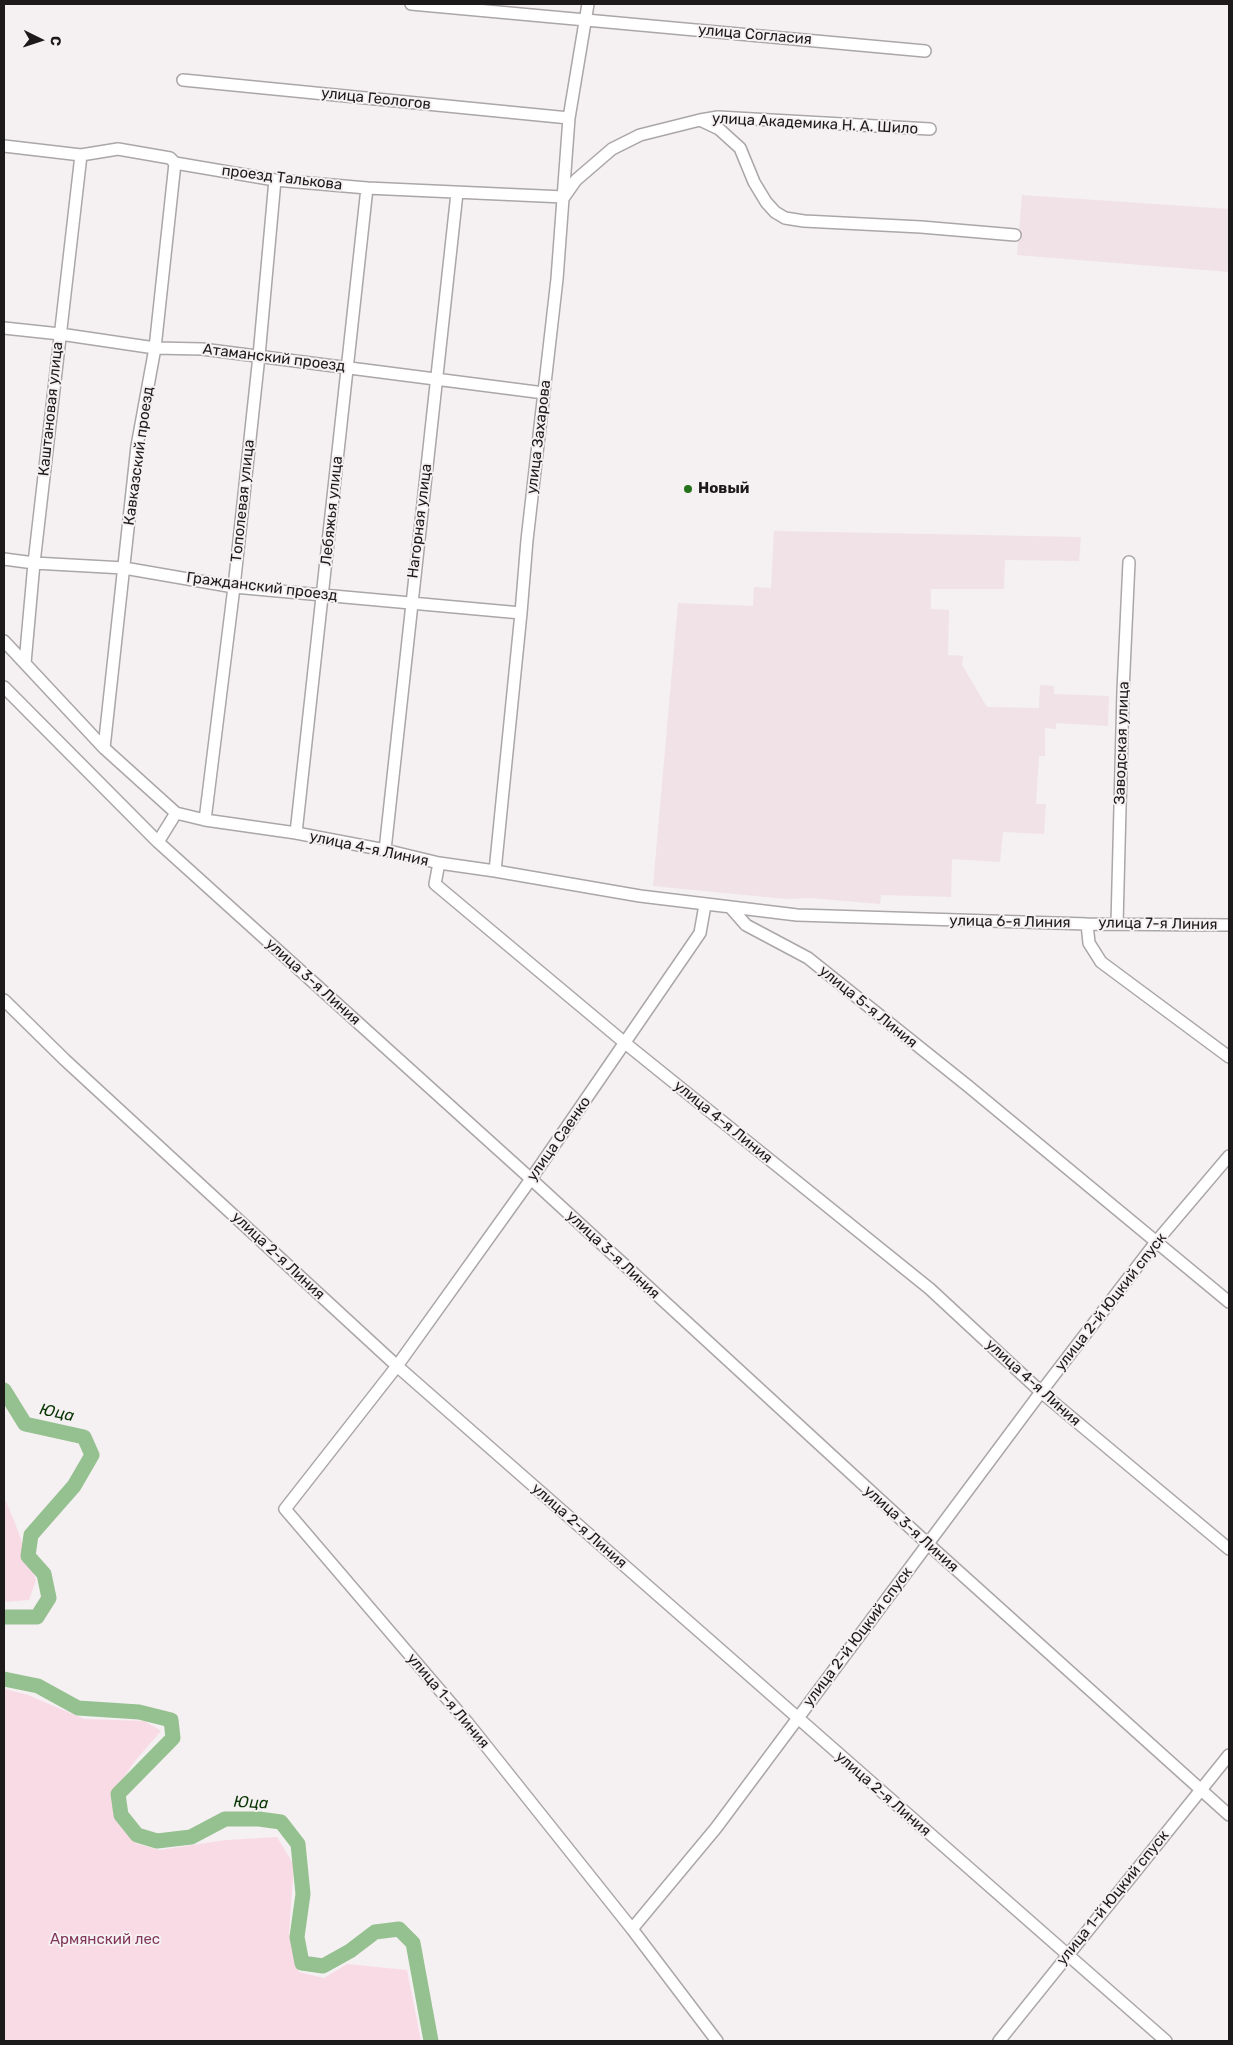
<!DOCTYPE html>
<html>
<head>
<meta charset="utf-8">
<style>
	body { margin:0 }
	#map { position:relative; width:1233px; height:2045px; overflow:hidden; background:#f5f0f2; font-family:Rubik,sans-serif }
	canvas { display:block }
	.frame { position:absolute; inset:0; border:5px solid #1c1a1b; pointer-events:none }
	.north { position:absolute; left:15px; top:15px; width:50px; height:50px; -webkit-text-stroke:4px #f5f0f2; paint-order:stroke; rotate:94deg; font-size:14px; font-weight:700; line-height:20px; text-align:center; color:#1c1a1b }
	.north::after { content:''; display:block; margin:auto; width:18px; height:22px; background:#1c1a1b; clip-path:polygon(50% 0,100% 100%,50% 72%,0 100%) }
</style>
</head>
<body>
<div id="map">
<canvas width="1233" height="2045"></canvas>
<div class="frame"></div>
<div class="north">С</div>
</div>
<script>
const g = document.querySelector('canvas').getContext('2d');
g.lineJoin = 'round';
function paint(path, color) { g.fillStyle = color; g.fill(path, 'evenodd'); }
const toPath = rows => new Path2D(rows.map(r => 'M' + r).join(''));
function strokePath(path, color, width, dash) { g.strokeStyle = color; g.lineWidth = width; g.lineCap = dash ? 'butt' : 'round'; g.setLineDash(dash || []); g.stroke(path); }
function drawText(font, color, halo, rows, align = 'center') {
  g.font = font + ' Rubik,sans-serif'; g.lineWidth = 4; g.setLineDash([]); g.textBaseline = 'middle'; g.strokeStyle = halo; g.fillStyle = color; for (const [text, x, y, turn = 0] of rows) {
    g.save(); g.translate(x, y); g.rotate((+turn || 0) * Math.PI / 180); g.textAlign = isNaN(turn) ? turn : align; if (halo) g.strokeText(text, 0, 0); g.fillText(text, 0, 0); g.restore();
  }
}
const built = toPath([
	[1022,195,1229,209,1229,272,1017,255],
	[774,531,1081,537,1079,561,1005,560,1004,589,931,589,931,609,949,610,948,655,963,656,962,665,987,707,1039,708,1040,685,1054,686,1054,694,1109,696,1108,726,1056,723,1056,729,1045,728,1045,756,1039,756,1036,804,1046,804,1044,834,1003,832,1000,862,952,859,951,897,881,895,880,904,810,898,786,899,653,886,678,603,753,606,754,587,771,588]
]);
const green = toPath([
	[4,1497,15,1523,36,1580,29,1600,4,1602],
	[4,1689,28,1695,84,1719,145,1721,161,1731,135,1761,112,1794,116,1819,135,1843,159,1850,226,1840,277,1837,294,1865,289,1933,299,1972,324,1978,347,1964,407,1970,421,2041,4,2041]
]);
const river = toPath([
	[4,1390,25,1424,84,1437,92,1455,74,1486,31,1535,28,1556,44,1574,49,1598,37,1617,4,1617],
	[4,1679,38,1686,78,1708,139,1712,171,1720,173,1738,118,1794,121,1815,137,1835,157,1841,191,1837,225,1819,259,1819,281,1822,298,1844,303,1894,297,1937,302,1963,323,1966,350,1951,375,1932,399,1929,413,1943,431,2041]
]);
const minor = toPath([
	[411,4,925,51],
	[183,80,569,118],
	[700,120,718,117,930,129],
	[4,146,81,155,118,149,170,158,175,163,275,180,367,188,564,197,576,180,612,149,640,135,700,120,719,129,740,148,754,182,766,202,775,212,785,218,804,221,921,227,1015,235],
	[4,328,60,334,155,348,202,349,544,393],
	[4,559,34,563,124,568,234,587,521,613],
	[4,641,104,748,176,813,205,820,296,833,385,850,439,863,495,871,640,896,797,915,1087,924,1229,925],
	[25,663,34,563,81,155],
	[4,687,158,842,531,1179,928,1544,1229,1815],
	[104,748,137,446,155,348,175,163],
	[205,820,234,587,259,356,275,180],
	[296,833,367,188],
	[158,842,176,813],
	[385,850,457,193],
	[439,863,435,884,625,1043,930,1289,1041,1392,1229,1549],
	[495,871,521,613,527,540,557,279,569,118,588,4],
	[705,905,700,933,531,1179,397,1366,285,1509,467,1722,632,1929,717,2041],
	[731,908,746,925,808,958,968,1086,1229,1302],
	[1087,924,1089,943,1101,962,1229,1057],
	[1117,924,1123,691,1129,562],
	[4,1000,65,1060,397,1366,1166,2041],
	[632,1929,716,1828,1041,1392,1156,1242,1229,1156],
	[999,2041,1229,1755]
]);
const markers = [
	[688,489,5,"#247219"]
];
const streetNames = [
	["улица Согласия",755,35,5],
	["улица Геологов",376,99,6],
	["улица Академика Н. А. Шило",815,124,3],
	["проезд Талькова",282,178,7],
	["Атаманский проезд",274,358,7],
	["Каштановая улица",51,409,-84],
	["улица Захарова",539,437,-83],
	["Кавказский проезд",139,456,-82],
	["Тополевая улица",243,501,-84],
	["Лебяжья улица",332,511,-84],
	["Нагорная улица",420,521,-83],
	["Гражданский проезд",262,587,7],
	["Заводская улица",1122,743,-88],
	["улица 4-я Линия",369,849,12],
	["улица 6-я Линия",1010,922,1],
	["улица 7-я Линия",1158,924,1],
	["улица 3-я Линия",313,982,42],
	["улица 5-я Линия",868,1007,39],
	["улица 4-я Линия",723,1122,39],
	["улица Саенко",559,1139,-55],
	["улица 3-я Линия",613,1255,43],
	["улица 2-я Линия",278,1256,43],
	["улица 2-й Юцкий спуск",1111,1302,-52],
	["улица 4-я Линия",1033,1383,42],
	["улица 2-я Линия",579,1526,41],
	["улица 3-я Линия",911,1529,42],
	["улица 2-й Юцкий спуск",858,1637,-53],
	["улица 1-я Линия",448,1701,50],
	["улица 2-я Линия",883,1794,41],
	["улица 1-й Юцкий спуск",1113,1898,-51]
];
const poiNames = [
	["Новый",698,489]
];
const parkNames = [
	["Армянский лес",105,1940]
];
const waterNames = [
	["Юца",57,1413,12],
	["Юца",251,1803,3]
];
paint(built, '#f0e2e7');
paint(green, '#f9dbe6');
strokePath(river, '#95c08f', 15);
strokePath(minor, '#aba6a8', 14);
strokePath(minor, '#fff', 11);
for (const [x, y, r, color] of markers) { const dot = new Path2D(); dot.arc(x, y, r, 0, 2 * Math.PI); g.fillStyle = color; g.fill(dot); strokePath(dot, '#f5f0f2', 2); }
drawText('15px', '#1c1a1b', '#f5f0f2', streetNames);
drawText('bold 15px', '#1c1a1b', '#f5f0f2', poiNames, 'left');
drawText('15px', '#823659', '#f5f0f2', parkNames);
drawText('italic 16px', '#093604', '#f5f0f2', waterNames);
</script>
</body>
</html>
